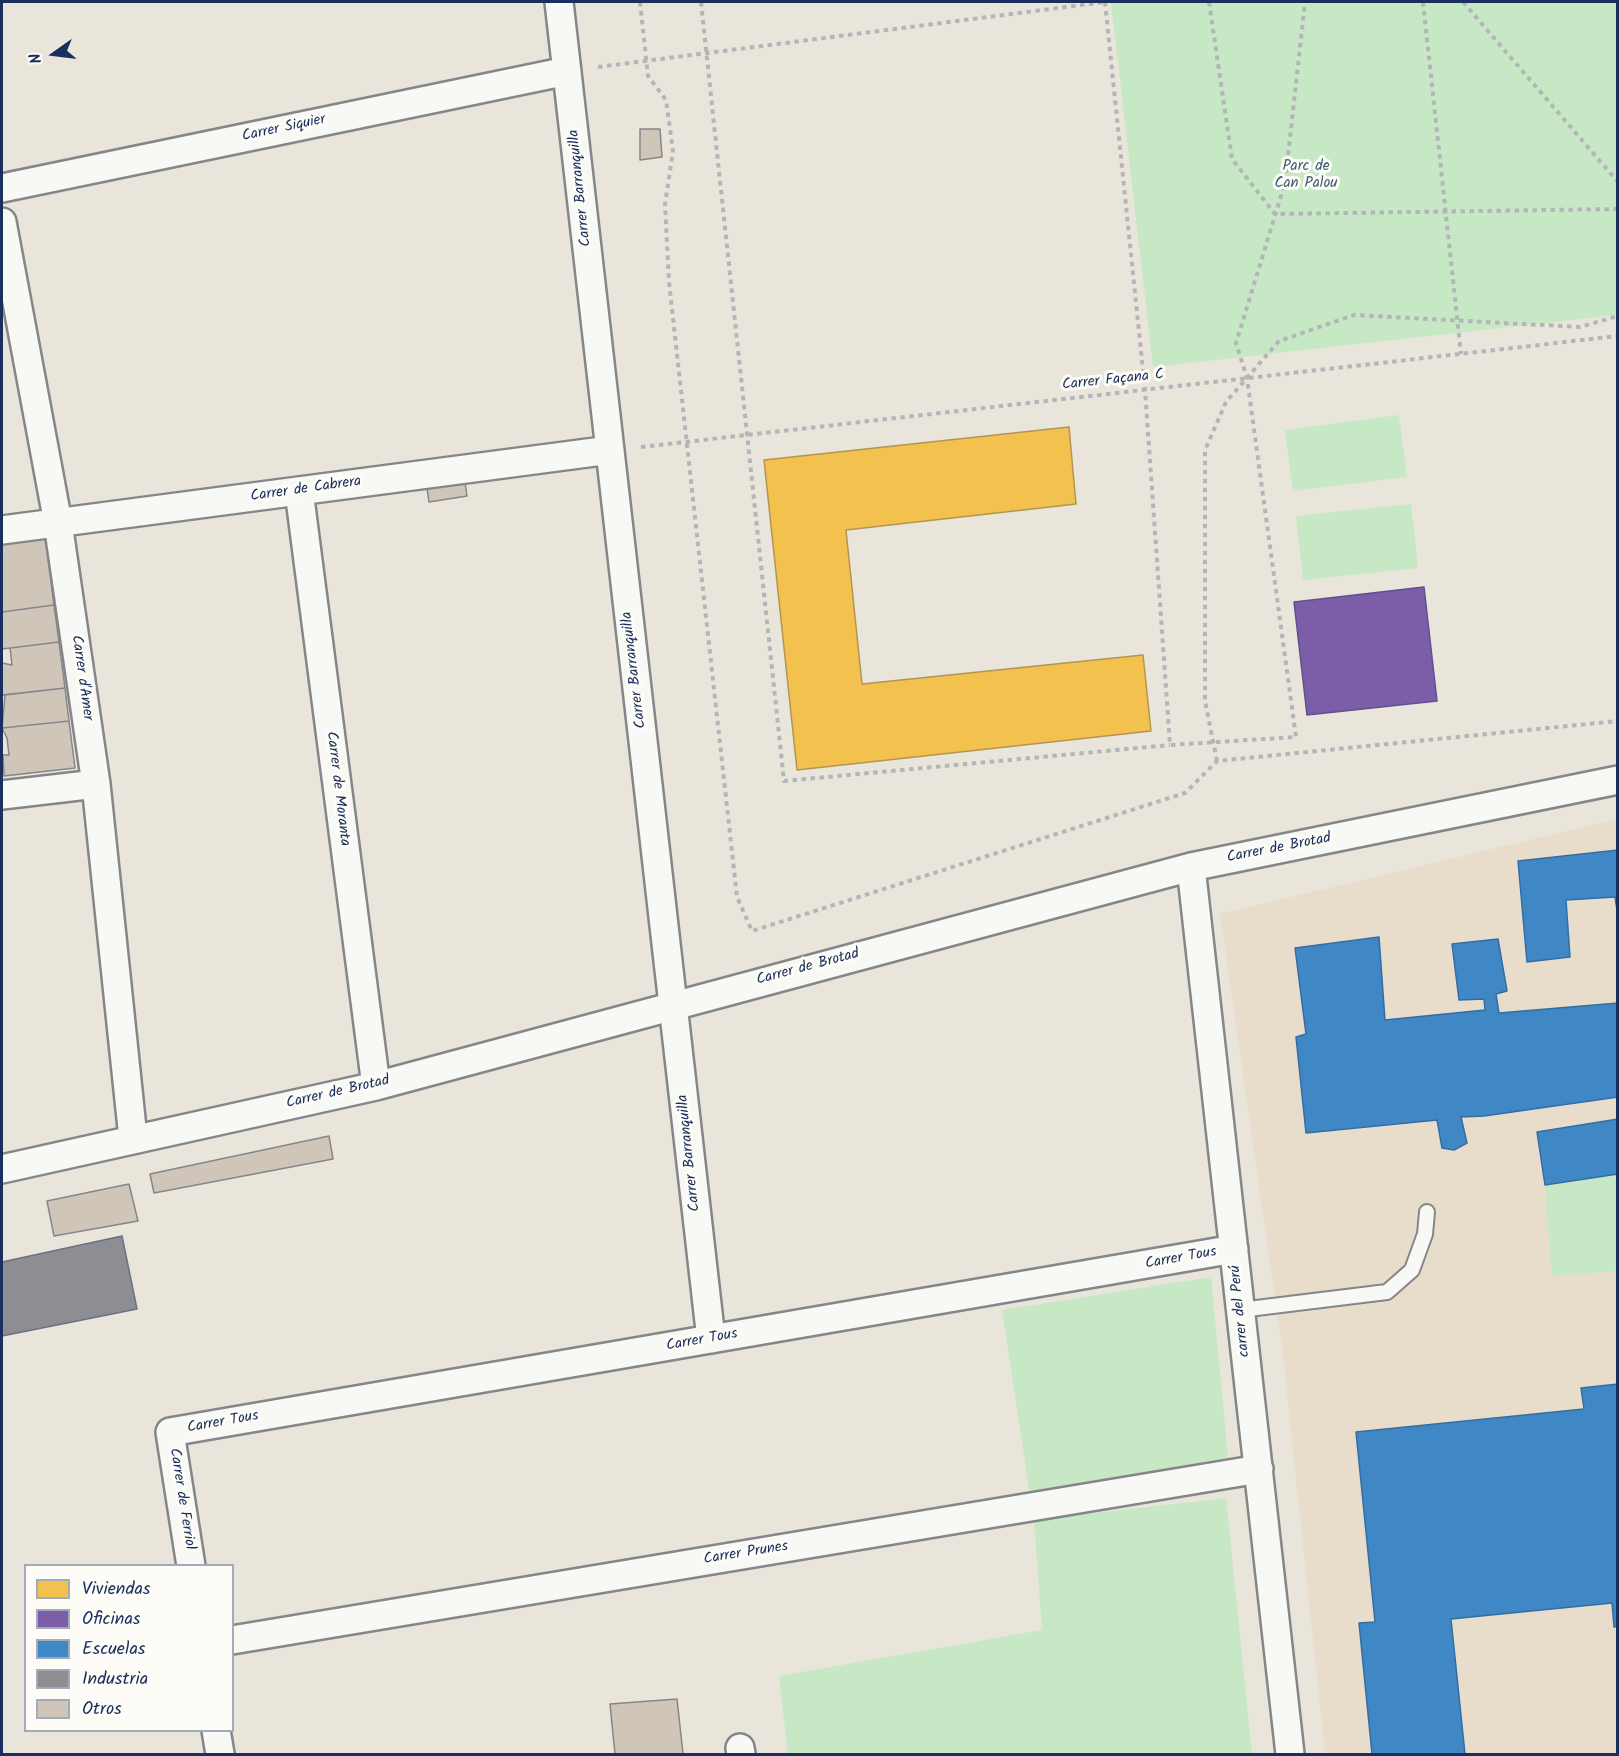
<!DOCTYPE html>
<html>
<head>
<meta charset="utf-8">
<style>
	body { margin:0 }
	#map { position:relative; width:1619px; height:1756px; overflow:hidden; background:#eae5db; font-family:Kalam,sans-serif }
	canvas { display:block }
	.frame { position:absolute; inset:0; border:3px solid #1b2f5e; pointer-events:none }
	.legend { position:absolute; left:24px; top:1564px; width:210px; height:168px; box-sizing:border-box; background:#fdfcf7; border:2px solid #a3aaba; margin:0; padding:8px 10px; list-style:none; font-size:18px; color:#1b2f5e }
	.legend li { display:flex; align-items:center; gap:12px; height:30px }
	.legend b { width:30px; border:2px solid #a3aaba }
	.north { position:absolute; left:24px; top:24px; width:60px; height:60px; -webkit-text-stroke:4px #fdfcf7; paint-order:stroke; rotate:256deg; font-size:16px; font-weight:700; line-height:24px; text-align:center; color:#1b2f5e }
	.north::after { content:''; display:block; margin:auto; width:21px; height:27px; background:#1b2f5e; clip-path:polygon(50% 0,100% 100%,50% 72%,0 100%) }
</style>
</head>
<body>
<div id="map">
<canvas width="1619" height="1756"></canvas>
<div class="frame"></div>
<ul class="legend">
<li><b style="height:16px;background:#f2c14e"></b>Viviendas</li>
<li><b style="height:16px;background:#7b5ea7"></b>Oficinas</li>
<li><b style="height:16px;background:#3f88c5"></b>Escuelas</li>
<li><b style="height:16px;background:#8d8d92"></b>Industria</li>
<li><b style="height:16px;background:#cfc6b9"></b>Otros</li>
</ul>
<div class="north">N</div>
</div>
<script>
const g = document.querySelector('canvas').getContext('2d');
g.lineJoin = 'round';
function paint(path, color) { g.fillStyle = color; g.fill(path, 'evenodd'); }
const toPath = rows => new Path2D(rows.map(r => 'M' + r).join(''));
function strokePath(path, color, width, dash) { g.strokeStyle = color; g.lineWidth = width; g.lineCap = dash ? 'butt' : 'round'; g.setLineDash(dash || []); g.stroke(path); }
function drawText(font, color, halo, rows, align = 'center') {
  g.font = font + ' Kalam,sans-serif'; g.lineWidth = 6; g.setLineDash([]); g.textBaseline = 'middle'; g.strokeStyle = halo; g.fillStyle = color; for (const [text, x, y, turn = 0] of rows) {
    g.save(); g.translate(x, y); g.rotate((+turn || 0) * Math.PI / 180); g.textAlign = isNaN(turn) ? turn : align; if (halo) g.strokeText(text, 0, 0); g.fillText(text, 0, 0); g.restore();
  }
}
const built = toPath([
	[1617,819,1617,1754,1325,1754,1283,1356,1220,914]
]);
const green = toPath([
	[1111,2,1617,2,1617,315,1153,367],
	[1399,415,1407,477,1293,491,1285,430],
	[1411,504,1418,568,1303,580,1296,516],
	[1617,1174,1617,1271,1552,1276,1545,1185],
	[1211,1277,1228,1457,1030,1495,1002,1310],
	[1226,1498,1252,1754,788,1754,779,1676,1042,1630,1034,1520]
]);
const homes = toPath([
	[1069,427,1076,504,846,530,862,684,1143,655,1151,731,797,770,764,460,1069,427]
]);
const offices = toPath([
	[1424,587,1437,701,1307,715,1294,602,1424,587]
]);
const schools = toPath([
	[1618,850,1618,917,1615,897,1566,900,1570,957,1527,962,1518,861,1618,850],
	[1379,937,1385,1020,1485,1010,1484,999,1459,1000,1452,944,1498,939,1507,991,1496,994,1499,1013,1618,1003,1618,1097,1484,1116,1461,1117,1467,1143,1454,1150,1442,1148,1437,1120,1306,1133,1296,1037,1306,1034,1295,948,1379,937],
	[1618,1119,1618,1174,1545,1185,1537,1132,1618,1119],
	[1618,1384,1618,1626,1614,1627,1612,1603,1451,1619,1465,1754,1372,1754,1359,1623,1375,1622,1356,1432,1584,1409,1581,1388,1618,1384]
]);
const industry = toPath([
	[122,1236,137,1309,2,1336,2,1262,122,1236]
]);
const building = toPath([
	[640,129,660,129,662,157,640,160,640,129],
	[464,476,467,496,429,502,426,482,464,476],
	[45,534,54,605,2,612,2,539,45,534],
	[54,605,59,642,2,649,2,612,54,605],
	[59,642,65,688,2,695,2,663,12,665,10,648,59,642],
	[65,688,69,721,2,728,5,695,65,688],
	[69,721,75,768,4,776,3,755,9,755,7,738,2,728,69,721],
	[329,1136,333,1159,154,1193,150,1174,329,1136],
	[129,1184,138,1221,54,1236,47,1201,129,1184],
	[677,1699,683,1754,615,1754,610,1704,677,1699]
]);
const path = toPath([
	[640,2,648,76,666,100,673,151,665,204,669,282,737,897,752,931,1185,793,1217,761,1618,721],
	[701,2,784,781,1170,745],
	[1105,2,1145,390,1170,745,1296,737,1247,378,1236,343,1285,183,1305,2],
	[1209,2,1232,159,1275,214,1618,209],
	[1423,2,1461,354],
	[1463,2,1618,182],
	[598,67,1105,2],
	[641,447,1618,336],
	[1217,761,1205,701,1205,450,1226,402,1279,341,1354,315,1580,327,1618,316]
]);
const lane = toPath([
	[1240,1310,1387,1292,1412,1270,1425,1234,1427,1212]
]);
const street = toPath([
	[559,2,711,1339],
	[2,188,567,71],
	[2,222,58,523,96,784,133,1138],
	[299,491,376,1086],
	[2,530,610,450],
	[2,795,96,784],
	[1191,867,1290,1754],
	[2,1169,376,1086,1191,867,1618,780],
	[191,1566,170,1432,1234,1249],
	[232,1640,1259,1469],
	[216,1730,220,1754],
	[740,1748,741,1754]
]);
const streetNames = [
	["Carrer Siquier",284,129,-12],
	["Carrer Barranquilla",581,188,-96],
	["Carrer Façana C",1113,381,-6],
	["Carrer de Cabrera",306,490,-8],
	["Carrer Barranquilla",635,670,-97],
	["Carrer d'Amer",81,678,82],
	["Carrer de Moranta",337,789,83],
	["Carrer de Brotad",1279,849,-11],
	["Carrer de Brotad",808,968,-15],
	["Carrer de Brotad",338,1093,-13],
	["Carrer Barranquilla",690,1153,-96],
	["Carrer Tous",1181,1259,-10],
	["carrer del Perú",1241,1311,-96],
	["Carrer Tous",702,1341,-10],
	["Carrer Tous",223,1423,-10],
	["Carrer de Ferriol",181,1499,81],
	["Carrer Prunes",746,1554,-9]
];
const parkNames = [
	["Parc de",1306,167],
	["Can Palou",1306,184]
];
paint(built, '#e8ddca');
paint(green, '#c6e8c4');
paint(homes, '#f2c14e');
strokePath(homes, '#b29553', 1.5);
paint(offices, '#7b5ea7');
strokePath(offices, '#5e5091', 1.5);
paint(schools, '#3f88c5');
strokePath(schools, '#346da6', 1.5);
paint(industry, '#8d8d92');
strokePath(industry, '#6b7182', 1.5);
paint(building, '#cfc6b9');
strokePath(building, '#84868a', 1.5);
strokePath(lane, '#84868a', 18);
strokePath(street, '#84868a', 32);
strokePath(path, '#b4b5b9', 4, [4.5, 4.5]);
strokePath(lane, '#f8f8f4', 14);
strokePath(street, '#f8f8f4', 27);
drawText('15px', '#1b2f5e', '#fdfcf7', streetNames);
drawText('15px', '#3e5e73', '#fdfcf7', parkNames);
</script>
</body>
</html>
